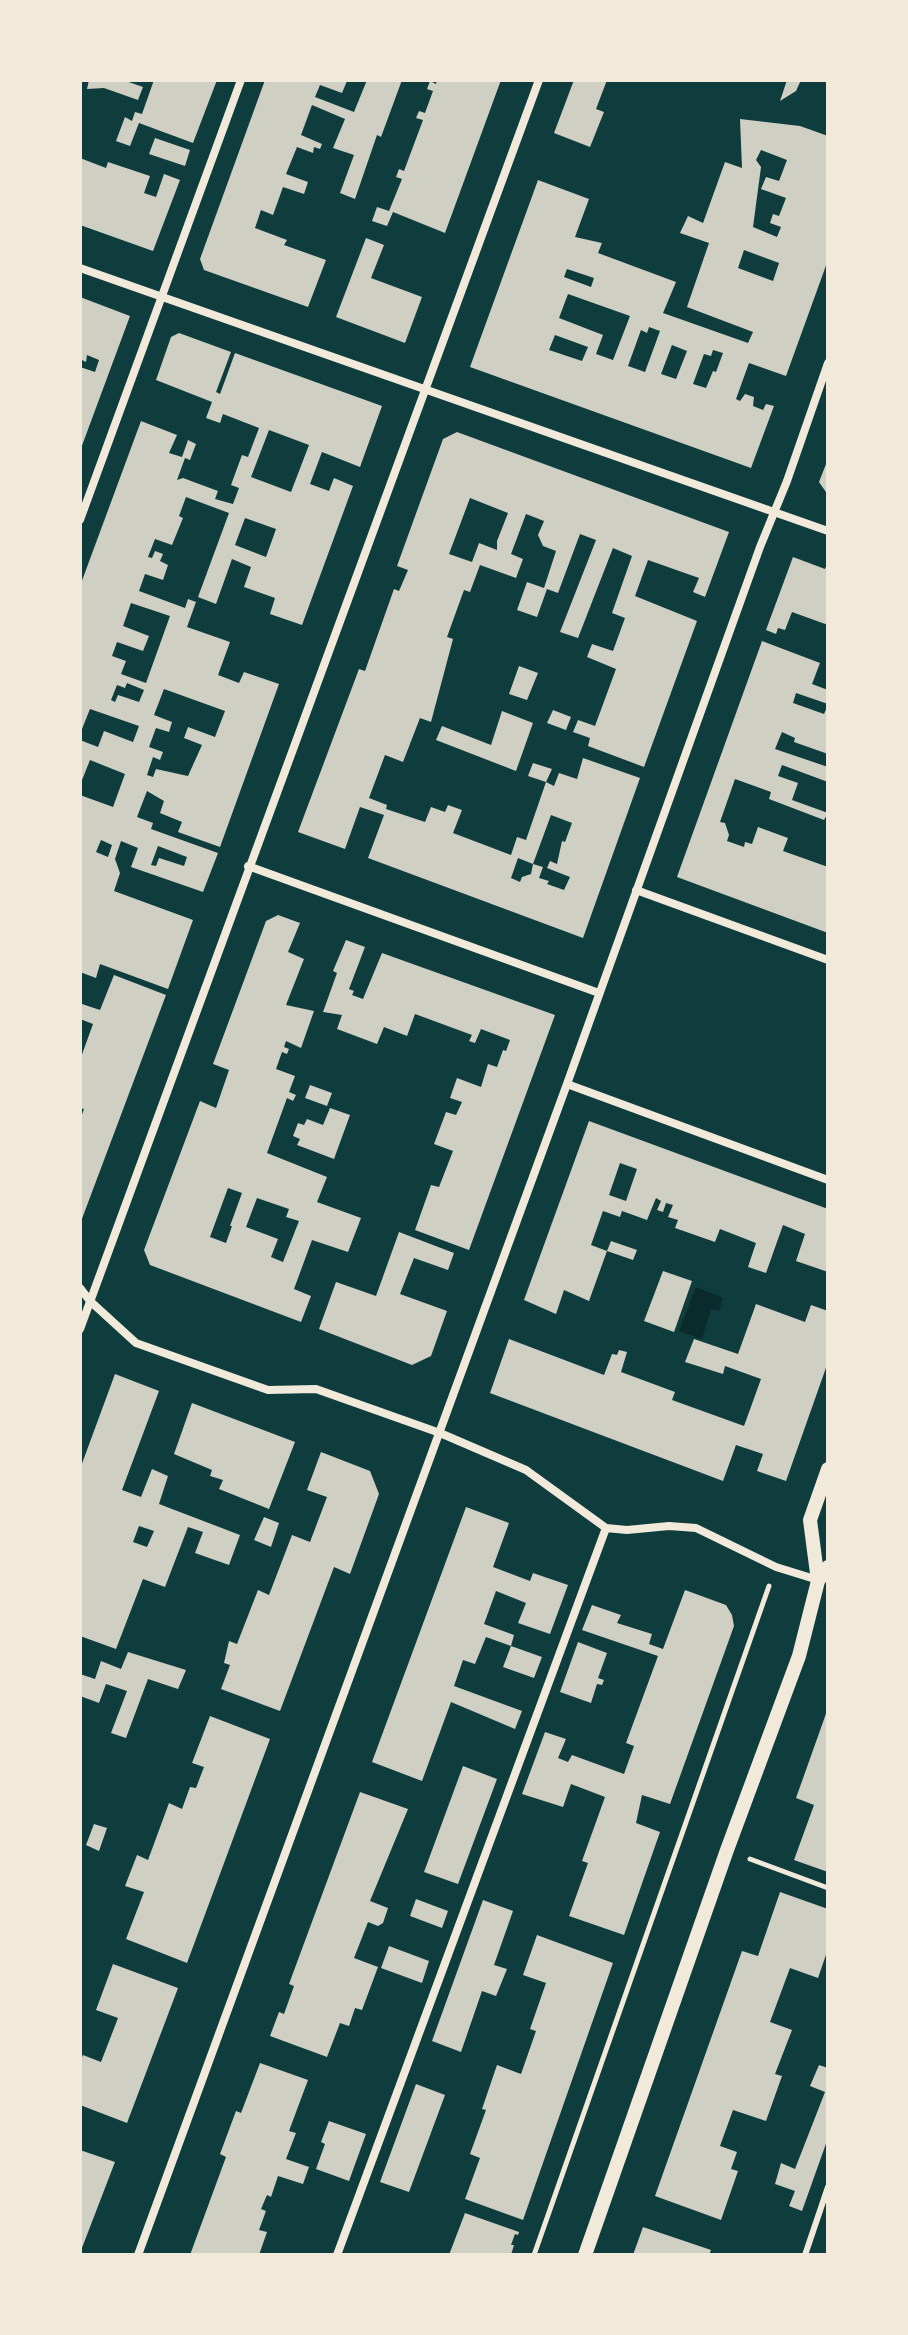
<!DOCTYPE html>
<html>
<head>
<meta charset="utf-8">
<style>
	body { margin:0 }
	#map { position:relative; width:908px; height:2335px; overflow:hidden; background:#0f3d3e; font-family:Roboto,sans-serif }
	canvas { display:block }
	.frame { position:absolute; inset:0; border:82px solid #f1e9da; pointer-events:none }
</style>
</head>
<body>
<div id="map">
<canvas width="908" height="2335"></canvas>
<div class="frame"></div>
</div>
<script>
const g = document.querySelector('canvas').getContext('2d');
g.lineJoin = 'round';
function paint(path, color) { g.fillStyle = color; g.fill(path, 'evenodd'); }
const toPath = rows => new Path2D(rows.map(r => 'M' + r).join(''));
function strokePath(path, color, width, dash) { g.strokeStyle = color; g.lineWidth = width; g.lineCap = dash ? 'butt' : 'round'; g.setLineDash(dash || []); g.stroke(path); }
const water = toPath([
	[696,1287,723,1298,719,1311,711,1309,702,1339,679,1331]
]);
const building = toPath([
	[89,80,123,80,143,87,138,100,104,88,87,89],
	[154,80,217,80,193,143,139,123,130,146,116,141,125,117,132,121,135,112,142,114],
	[265,80,347,81,342,93,320,85,315,97,354,112,367,80,402,80,381,137,377,135,355,199,340,193,354,155,333,148,345,119,312,105,301,135,322,144,320,149,314,147,313,153,297,147,286,174,308,182,304,194,283,187,273,215,261,210,255,228,287,240,284,245,326,260,308,307,204,270,200,259],
	[437,80,501,80,445,233,393,212,387,226,372,221,377,207,389,211,402,179,396,177,399,169,404,171,423,120,416,118,419,111,425,113,433,91,427,89,430,81,436,84],
	[574,80,607,80,596,109,604,112,590,147,554,133],
	[787,80,801,80,796,91,780,101],
	[740,119,800,126,828,136,828,260,786,376,749,363,736,399,740,401,745,394,754,397,753,406,763,410,766,404,774,406,751,468,470,367,538,180,589,199,575,237,602,243,598,253,676,282,663,313,748,343,753,332,687,307,709,243,680,233,688,216,703,223,725,162,742,168],
	[761,150,787,160,779,181,766,177,761,189,786,198,779,216,773,214,770,223,781,227,777,237,753,227,761,167,756,160],
	[744,250,779,263,773,281,738,268],
	[567,269,594,278,591,287,564,277],
	[568,294,630,316,613,360,596,354,603,335,559,318],
	[649,327,660,331,645,372,628,366,641,330,647,333],
	[555,335,588,347,582,361,549,350],
	[672,345,687,351,676,379,661,374],
	[713,350,723,353,716,372,713,371,706,388,693,384,704,354,711,356],
	[155,138,190,150,185,166,149,154],
	[80,158,106,168,108,162,150,176,144,193,156,197,164,174,180,180,153,251,80,225],
	[366,238,384,245,371,278,422,297,405,343,336,317],
	[80,297,130,316,80,451,80,367,95,372,99,360,87,355,86,362,80,359],
	[179,333,231,352,216,392,220,394,235,353,382,406,360,467,322,452,310,484,329,491,334,478,353,486,302,625,270,614,275,598,244,587,251,567,232,559,216,604,198,597,229,513,186,497,179,516,183,518,172,545,155,539,148,557,152,558,155,551,163,554,160,561,168,565,163,580,145,574,139,591,185,608,188,599,196,602,187,627,230,642,218,675,239,683,244,672,279,684,220,847,178,832,182,822,160,813,164,801,147,791,137,817,153,823,151,829,218,853,203,892,131,867,138,848,121,841,115,859,120,873,114,891,193,920,168,989,100,964,96,978,80,972,80,795,113,807,125,774,90,760,80,785,80,740,98,747,104,731,133,742,139,726,90,709,80,734,80,586,141,421,177,435,169,453,182,457,188,440,196,444,190,460,185,458,177,480,183,478,218,491,215,499,233,504,239,488,231,485,242,455,248,457,259,428,223,414,220,423,206,418,212,402,156,380,171,337],
	[269,430,309,445,291,492,251,477],
	[245,518,276,529,266,557,235,545],
	[131,603,170,616,146,683,121,674,126,661,112,656,117,642,143,651,149,636,123,626],
	[127,683,144,690,139,702,118,695,115,702,111,700,117,685,125,688],
	[164,689,225,711,215,737,188,727,184,738,202,745,188,776,156,769,153,777,147,775,153,757,160,760,163,752,149,747,156,728,169,732,172,722,154,715],
	[101,840,112,845,108,857,96,852],
	[158,846,187,857,184,866,159,858,156,866,151,865],
	[457,432,729,532,705,597,693,592,699,578,648,560,635,596,697,621,644,767,588,746,590,738,573,732,578,720,595,726,616,669,587,657,592,644,613,651,625,618,612,613,632,556,613,548,578,638,560,632,596,540,580,534,558,593,547,589,537,617,517,610,527,582,544,588,556,551,543,546,538,535,544,521,526,514,511,554,523,559,516,578,480,565,470,592,464,590,447,637,453,639,431,722,420,718,403,762,385,755,369,798,387,805,386,809,425,822,431,807,445,812,448,805,462,810,453,833,511,855,517,837,526,840,546,782,528,776,533,763,552,769,546,782,554,786,559,773,577,779,583,758,640,778,583,938,368,858,384,815,360,807,345,849,298,832,359,669,365,671,394,589,399,591,408,570,397,566,443,439],
	[470,498,508,513,497,541,497,550,479,543,472,562,449,554],
	[551,815,572,823,565,842,562,841,557,864,550,861,547,868,570,877,564,890,547,884,549,881,539,878,543,867,533,864,531,874,522,877,520,882,511,878,518,858,533,864],
	[828,459,828,495,819,482],
	[793,557,825,569,828,562,828,625,792,612,785,630,778,628,776,634,766,630],
	[762,641,820,663,812,684,828,690,828,704,796,693,793,703,824,714,828,705,828,754,794,742,795,738,782,732,775,749,828,767,828,782,782,765,778,776,798,783,792,800,828,813,824,820,769,799,771,792,735,779,720,822,725,823,729,835,727,841,744,847,745,842,752,844,758,827,788,838,783,851,828,867,828,933,677,877],
	[519,666,538,673,527,700,509,694],
	[553,710,571,717,566,730,547,723],
	[502,711,533,723,516,771,436,740,442,726,491,745],
	[278,915,300,923,288,952,304,959,286,1005,314,1011,301,1048,286,1041,284,1047,289,1049,287,1054,282,1052,276,1069,295,1076,289,1092,296,1095,293,1101,287,1098,267,1153,327,1177,317,1202,361,1218,348,1252,312,1240,294,1289,311,1296,301,1322,150,1265,144,1250,200,1101,216,1108,229,1070,213,1064,266,921],
	[228,1188,242,1193,230,1226,232,1226,226,1243,210,1237],
	[257,1198,289,1209,286,1217,299,1221,283,1262,271,1257,278,1239,246,1227],
	[346,940,365,947,349,989,354,991,352,995,363,999,382,953,555,1015,469,1250,415,1230,431,1185,439,1187,453,1151,434,1144,446,1112,456,1115,462,1102,450,1098,457,1078,481,1087,488,1064,497,1067,503,1050,506,1051,510,1040,481,1029,475,1043,469,1041,472,1035,415,1014,407,1036,384,1027,377,1044,337,1029,342,1015,323,1012,337,973,333,971],
	[114,975,166,995,80,1224,80,1120,84,1109,80,1108,80,1060,93,1024,80,1019,80,1008,82,1004,100,1010],
	[310,1085,332,1093,327,1106,305,1098],
	[330,1108,350,1115,334,1159,297,1145,300,1139,293,1136,298,1123,304,1125,307,1119,323,1125],
	[589,1121,828,1209,828,1272,796,1261,805,1234,783,1225,766,1273,748,1267,756,1243,720,1229,715,1242,675,1228,678,1220,668,1217,673,1205,666,1203,663,1212,657,1210,661,1201,656,1198,647,1220,622,1211,620,1217,603,1211,591,1245,607,1251,611,1241,637,1250,633,1260,607,1251,589,1301,564,1290,556,1314,524,1300],
	[620,1163,637,1169,626,1201,609,1195],
	[399,1232,454,1253,448,1270,414,1258,400,1294,447,1311,431,1356,412,1365,319,1329,336,1282,376,1296],
	[663,1271,692,1281,674,1332,644,1321],
	[756,1304,805,1322,811,1305,828,1311,828,1362,786,1481,757,1471,763,1454,736,1445,723,1481,490,1393,509,1339,604,1375,612,1354,617,1355,619,1350,627,1352,621,1372,675,1392,672,1400,744,1426,761,1379,725,1366,723,1374,685,1362,694,1339,738,1354],
	[115,1374,159,1391,122,1490,141,1497,152,1469,168,1476,159,1504,240,1535,229,1565,195,1553,203,1532,188,1527,165,1587,143,1579,116,1649,80,1636,80,1469],
	[139,1526,154,1531,147,1547,133,1542],
	[192,1403,295,1442,269,1509,219,1489,223,1480,210,1476,212,1470,174,1454],
	[321,1452,370,1471,379,1494,350,1574,334,1567,280,1711,221,1689,230,1665,224,1663,229,1641,237,1644,258,1590,269,1595,292,1535,310,1542,327,1497,307,1490],
	[466,1507,509,1523,493,1567,530,1581,533,1573,568,1585,550,1634,518,1623,526,1603,496,1591,484,1624,514,1635,511,1646,542,1657,534,1678,503,1667,511,1646,486,1637,475,1664,463,1660,454,1686,522,1711,515,1729,451,1702,422,1781,372,1762],
	[264,1517,279,1523,271,1547,254,1540],
	[685,1590,726,1605,732,1615,734,1626,670,1804,642,1795,636,1823,660,1832,624,1935,569,1916,588,1863,582,1861,605,1797,571,1784,563,1807,522,1794,545,1732,566,1739,558,1758,568,1762,572,1755,624,1774,634,1746,626,1743,658,1656,582,1630,592,1605,621,1615,617,1623,652,1634,649,1644,663,1649],
	[578,1642,607,1653,598,1678,604,1680,602,1685,597,1684,591,1703,560,1692],
	[128,1652,186,1670,178,1689,148,1679,126,1738,111,1733,127,1691,106,1684,99,1703,91,1700,80,1696,80,1674,95,1679,101,1661,121,1669],
	[828,1708,828,1872,794,1860,814,1805,796,1798],
	[210,1716,270,1739,187,1963,126,1939,144,1892,125,1886,137,1855,148,1860,169,1803,182,1809,190,1787,196,1788,204,1767,192,1763],
	[463,1766,497,1779,458,1884,424,1872],
	[360,1792,408,1809,370,1901,388,1908,383,1923,378,1926,368,1922,354,1958,378,1967,362,2010,355,2008,349,2026,340,2023,327,2057,270,2036,279,2012,284,2014,294,1986,289,1984],
	[94,1824,107,1828,99,1851,86,1845],
	[780,1892,828,1909,828,1949,818,1978,790,1968,770,2022,792,2030,775,2074,782,2076,766,2121,733,2110,720,2146,737,2152,731,2169,738,2171,721,2220,655,2196,742,1951,758,1956],
	[416,1899,448,1911,442,1928,410,1916],
	[483,1900,513,1911,494,1965,507,1969,496,1996,482,1991,461,2052,432,2041],
	[537,1935,613,1963,523,2220,465,2199,480,2158,470,2154,486,2110,482,2109,497,2065,521,2074,536,2031,530,2029,546,1983,523,1975],
	[389,1946,429,1961,422,1983,381,1968],
	[113,1964,178,1988,127,2123,80,2105,80,2062,83,2055,101,2062,118,2018,96,2010],
	[260,2063,308,2080,289,2131,296,2133,286,2159,309,2167,303,2184,278,2176,271,2197,267,2195,261,2209,266,2211,259,2230,267,2232,259,2255,190,2255,226,2157,220,2154,236,2111,241,2113],
	[819,2065,828,2068,828,2138,802,2211,789,2206,795,2191,775,2184,781,2163,795,2169,825,2092,810,2086],
	[416,2084,445,2095,409,2192,380,2182],
	[329,2121,366,2134,349,2181,316,2169,325,2144,321,2142],
	[80,2150,115,2162,80,2253],
	[465,2213,519,2232,518,2235,515,2234,511,2245,514,2245,511,2255,449,2255],
	[643,2227,711,2250,709,2255,633,2255]
]);
const path = toPath([
	[750,1859,828,1888],
	[534,2255,769,1586]
]);
const service = toPath([
	[805,2255,828,2187]
]);
const minor = toPath([
	[80,268,828,531],
	[80,520,241,80],
	[248,866,599,993],
	[636,890,828,960],
	[567,1084,828,1180],
	[80,1288,90,1301,136,1343,268,1390,316,1389,440,1433,526,1470,606,1528,627,1530,669,1526,696,1528,776,1567,818,1580],
	[80,1329,539,80],
	[138,2255,567,1084,760,547,787,481,828,363],
	[337,2255,606,1528]
]);
const tertiary = toPath([
	[818,1581,810,1520,828,1469],
	[585,2255,727,1850,799,1656,818,1581,828,1567]
]);
paint(water, '#0a2a2b');
paint(building, '#cfcfc3');
strokePath(path, '#f1e9da', 5);
strokePath(service, '#f1e9da', 6);
strokePath(minor, '#f1e9da', 8);
strokePath(tertiary, '#f1e9da', 14);
</script>
</body>
</html>
